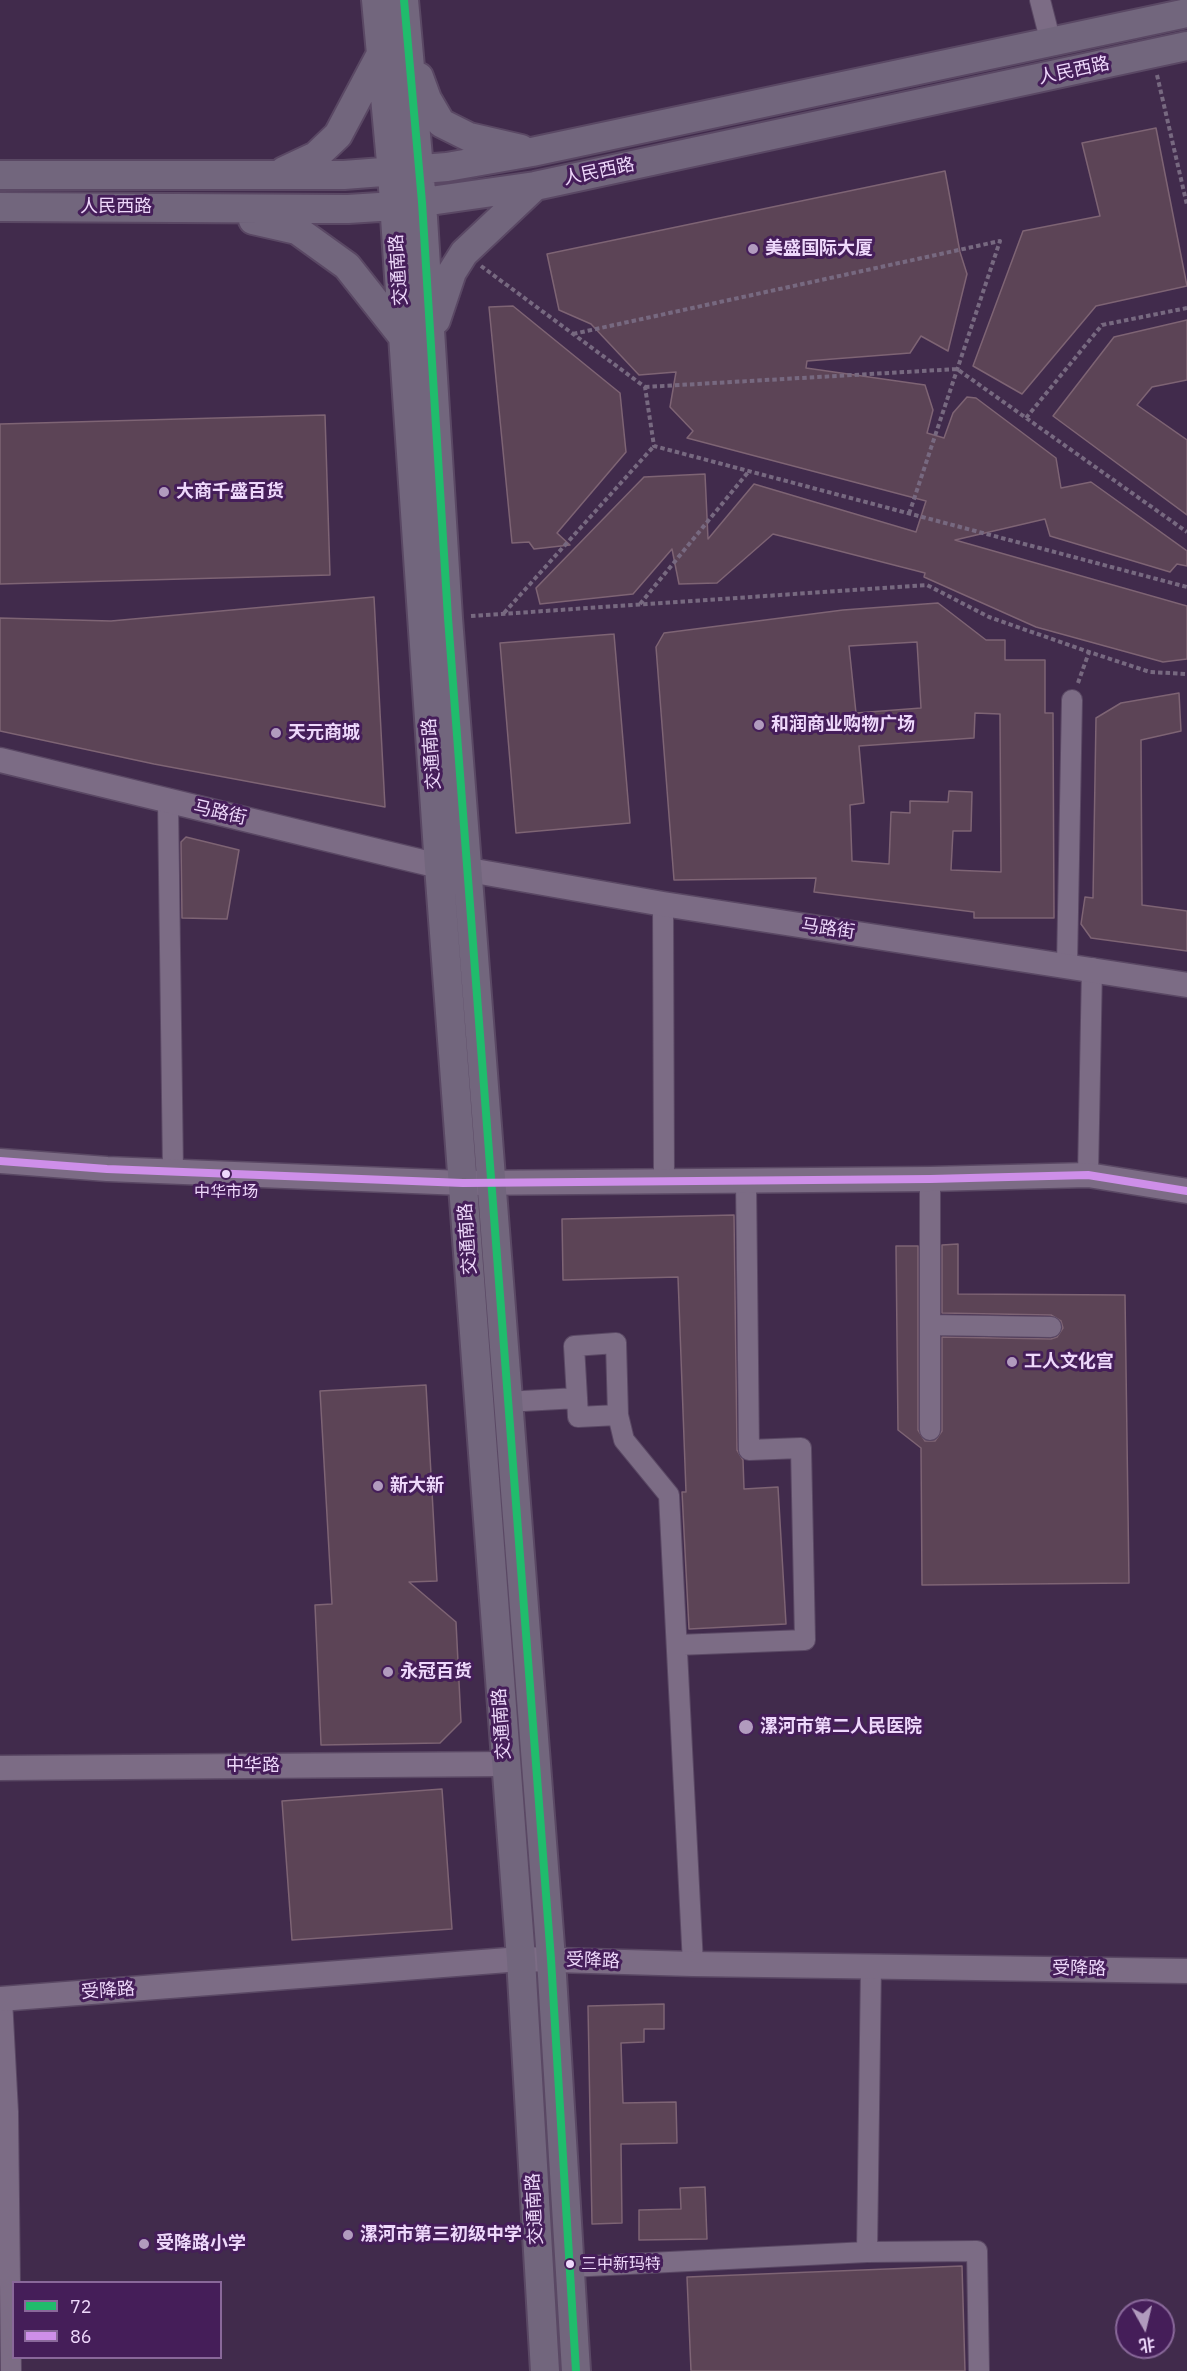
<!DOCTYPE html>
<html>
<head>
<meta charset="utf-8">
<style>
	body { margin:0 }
	#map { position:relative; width:1187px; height:2371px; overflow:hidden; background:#412b4c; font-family:"IBM Plex Sans","Noto Sans SC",sans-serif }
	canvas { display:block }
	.legend { position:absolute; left:12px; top:2281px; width:210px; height:78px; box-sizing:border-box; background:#451e59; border:2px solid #89689a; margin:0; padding:8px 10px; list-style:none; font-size:18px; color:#eed8fb }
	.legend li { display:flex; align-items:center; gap:12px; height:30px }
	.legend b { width:30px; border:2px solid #89689a }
	.north { position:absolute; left:1115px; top:2299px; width:60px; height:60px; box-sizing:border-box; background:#451e59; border:2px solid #89689a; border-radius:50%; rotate:172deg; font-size:16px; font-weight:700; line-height:24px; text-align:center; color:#eed8fb }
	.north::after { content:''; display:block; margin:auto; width:21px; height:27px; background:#b19bbe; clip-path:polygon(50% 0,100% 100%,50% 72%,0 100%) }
</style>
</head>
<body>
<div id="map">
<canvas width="1187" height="2371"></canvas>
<ul class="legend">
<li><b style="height:8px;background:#20bc6c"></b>72</li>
<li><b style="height:8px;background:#ce8fe9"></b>86</li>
</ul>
<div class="north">北</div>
</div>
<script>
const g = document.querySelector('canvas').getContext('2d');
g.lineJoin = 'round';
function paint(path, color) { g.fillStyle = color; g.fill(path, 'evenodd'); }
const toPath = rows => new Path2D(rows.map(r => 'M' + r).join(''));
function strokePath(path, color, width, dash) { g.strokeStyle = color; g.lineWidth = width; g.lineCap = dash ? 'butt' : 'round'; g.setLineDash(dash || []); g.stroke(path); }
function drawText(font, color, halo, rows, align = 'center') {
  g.font = font + ' "IBM Plex Sans","Noto Sans SC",sans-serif'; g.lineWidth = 6; g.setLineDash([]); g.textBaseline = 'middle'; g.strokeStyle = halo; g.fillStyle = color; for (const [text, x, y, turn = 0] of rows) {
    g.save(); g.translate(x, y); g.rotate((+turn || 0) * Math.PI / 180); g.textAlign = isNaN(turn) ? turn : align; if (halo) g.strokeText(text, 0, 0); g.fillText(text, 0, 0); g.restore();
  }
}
const building = toPath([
	[1156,128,1187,286,1096,306,1022,394,973,366,1023,231,1100,216,1082,143,1156,128],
	[945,171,960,252,967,274,948,351,921,336,910,353,807,361,806,368,925,385,933,410,927,433,944,438,953,413,967,397,976,398,1056,458,1061,488,1091,482,1187,551,1187,566,1177,564,1170,572,1050,536,1045,519,955,540,1187,606,1187,659,1163,662,1036,627,924,577,925,573,773,534,717,583,679,584,672,549,633,594,540,604,536,588,644,477,705,474,708,539,754,484,916,532,926,501,687,438,693,431,670,407,676,372,639,375,591,324,559,310,547,254,945,171],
	[513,306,620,393,626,452,557,533,570,545,534,549,529,542,512,543,489,307,513,306],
	[1187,320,1187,380,1152,387,1137,405,1187,440,1187,515,1053,416,1114,337,1187,320],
	[325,415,330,575,0,584,0,424,325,415],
	[374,597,385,807,154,764,0,731,0,618,111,621,374,597],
	[938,603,986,640,1005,640,1005,660,1045,660,1045,713,1053,713,1054,918,974,918,974,912,814,892,816,878,674,880,656,647,664,633,843,610,938,603],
	[917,642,921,708,856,713,849,646,917,642],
	[975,713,1000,714,1001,872,951,870,953,831,971,831,972,792,949,791,948,802,910,801,910,813,891,812,889,864,852,861,850,805,864,803,859,746,974,738,975,713],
	[614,634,630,823,516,833,500,643,614,634],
	[1179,693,1181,731,1141,740,1142,905,1187,911,1187,951,1091,938,1081,924,1085,897,1093,898,1096,718,1121,703,1179,693],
	[186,837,239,850,227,919,182,918,181,842,186,837],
	[734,1215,737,1450,743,1460,744,1489,778,1487,786,1624,689,1629,682,1492,686,1492,678,1277,563,1280,562,1219,734,1215],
	[958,1244,958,1294,1125,1295,1129,1583,922,1585,921,1448,898,1430,896,1246,918,1246,918,1430,925,1441,935,1441,942,1431,942,1337,1051,1339,1057,1337,1063,1328,1061,1321,1051,1315,942,1313,942,1245,958,1244],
	[426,1385,437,1581,409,1582,456,1622,461,1722,440,1743,321,1745,315,1605,332,1604,320,1391,426,1385],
	[442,1789,452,1929,292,1940,282,1801,442,1789],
	[664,2004,664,2029,644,2029,644,2042,621,2043,623,2103,676,2102,677,2143,621,2144,622,2223,592,2224,588,2006,664,2004],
	[705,2187,707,2239,639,2240,639,2210,681,2209,680,2188,705,2187],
	[962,2266,965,2371,691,2371,687,2277,962,2266]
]);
const path = toPath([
	[1157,75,1187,205],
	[481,266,645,387,654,446,1187,587],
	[573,334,1000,241,909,514],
	[645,387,957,369,1187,532],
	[1026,418,1102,325,1187,308],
	[640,604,749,471],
	[504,613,654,446],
	[471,616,927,585,989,617,1089,652,1150,672,1187,674],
	[1078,683,1089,652]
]);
const minor = toPath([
	[1040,0,1051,43],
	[168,801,173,1171],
	[663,904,664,1180],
	[1067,965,1072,700],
	[1088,1175,1092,968],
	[930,1179,930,1430],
	[930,1325,1051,1327],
	[577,1398,578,1417,618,1415],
	[506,1402,577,1398,574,1346,616,1343,618,1415,624,1440,669,1495,693,1964],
	[677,1645,805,1640,801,1448,749,1450,746,1180],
	[2,1999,8,2112,11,2371],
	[867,2252,871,1966],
	[570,2267,867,2252,977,2251,979,2371]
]);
const tertiary = toPath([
	[0,760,439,866],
	[469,870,663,904,1187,985],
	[0,1161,107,1169,463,1183,930,1179,1088,1175,1187,1191],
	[0,1768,505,1764],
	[0,1999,521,1959,693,1964,1187,1971]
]);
const secondary = toPath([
	[376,0,392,173,439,866,521,1959,545,2371],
	[404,0,422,202,448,618,551,1959,576,2371],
	[419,77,427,99,441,123,469,137,521,149],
	[284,171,316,156,338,135,382,52],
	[0,175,344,175,447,167,532,152,1187,13],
	[0,207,348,209,395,206,535,186,1187,46],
	[253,220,297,230,347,266,404,338],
	[436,320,452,272,464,253,535,186]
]);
const bus1 = toPath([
	[404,0,422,202,448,618,551,1959,576,2371]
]);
const bus2 = toPath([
	[0,1161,107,1169,463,1183,930,1179,1088,1175,1187,1191]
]);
const markers = [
	[753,249,6,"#b19bbe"],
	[164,492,6,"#b19bbe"],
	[759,725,6,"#b19bbe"],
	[276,733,6,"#b19bbe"],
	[226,1174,5,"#eed8fb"],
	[1012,1362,6,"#b19bbe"],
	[378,1486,6,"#b19bbe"],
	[388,1672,6,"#b19bbe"],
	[746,1727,8,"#b19bbe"],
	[348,2235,6,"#b19bbe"],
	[144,2244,6,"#b19bbe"],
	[570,2264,5,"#eed8fb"]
];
const busNames = [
	["中华市场",226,1192],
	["三中新玛特",581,2264,"left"]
];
const streetNames = [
	["人民西路",1074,71,-12],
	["人民西路",599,172,-12],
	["人民西路",116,207],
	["交通南路",399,270,-94],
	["交通南路",432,754,-94],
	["马路街",220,813,13],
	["马路街",828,929,8],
	["交通南路",468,1239,-94],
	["交通南路",502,1724,-94],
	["中华路",253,1766],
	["受降路",593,1961,2],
	["受降路",1079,1969,1],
	["受降路",108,1991,-4],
	["交通南路",535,2209,-93]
];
const poiNames = [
	["美盛国际大厦",765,249],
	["大商千盛百货",176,492],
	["和润商业购物广场",771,725],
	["天元商城",288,733],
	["工人文化宫",1024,1362],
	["新大新",390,1486],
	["永冠百货",400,1672],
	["漯河市第二人民医院",760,1727],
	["漯河市第三初级中学",360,2235],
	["受降路小学",156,2244]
];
paint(building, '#5c4456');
strokePath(building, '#7e6474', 1.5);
strokePath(minor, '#5a4864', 22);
strokePath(tertiary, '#5a4864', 27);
strokePath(secondary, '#5a4864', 32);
strokePath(path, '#776980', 4, [4.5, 3]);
strokePath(minor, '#7c6c85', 20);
strokePath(tertiary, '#7c6c85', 24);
strokePath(secondary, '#72667d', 28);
strokePath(bus1, '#20bc6c', 8);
strokePath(bus2, '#ce8fe9', 8);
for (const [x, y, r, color] of markers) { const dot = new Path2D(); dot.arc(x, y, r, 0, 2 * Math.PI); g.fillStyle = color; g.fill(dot); strokePath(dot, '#451e59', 2); }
drawText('16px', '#eed8fb', '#451e59', busNames);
drawText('18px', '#eed8fb', '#451e59', streetNames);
drawText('bold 18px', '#eed8fb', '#451e59', poiNames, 'left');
</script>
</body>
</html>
